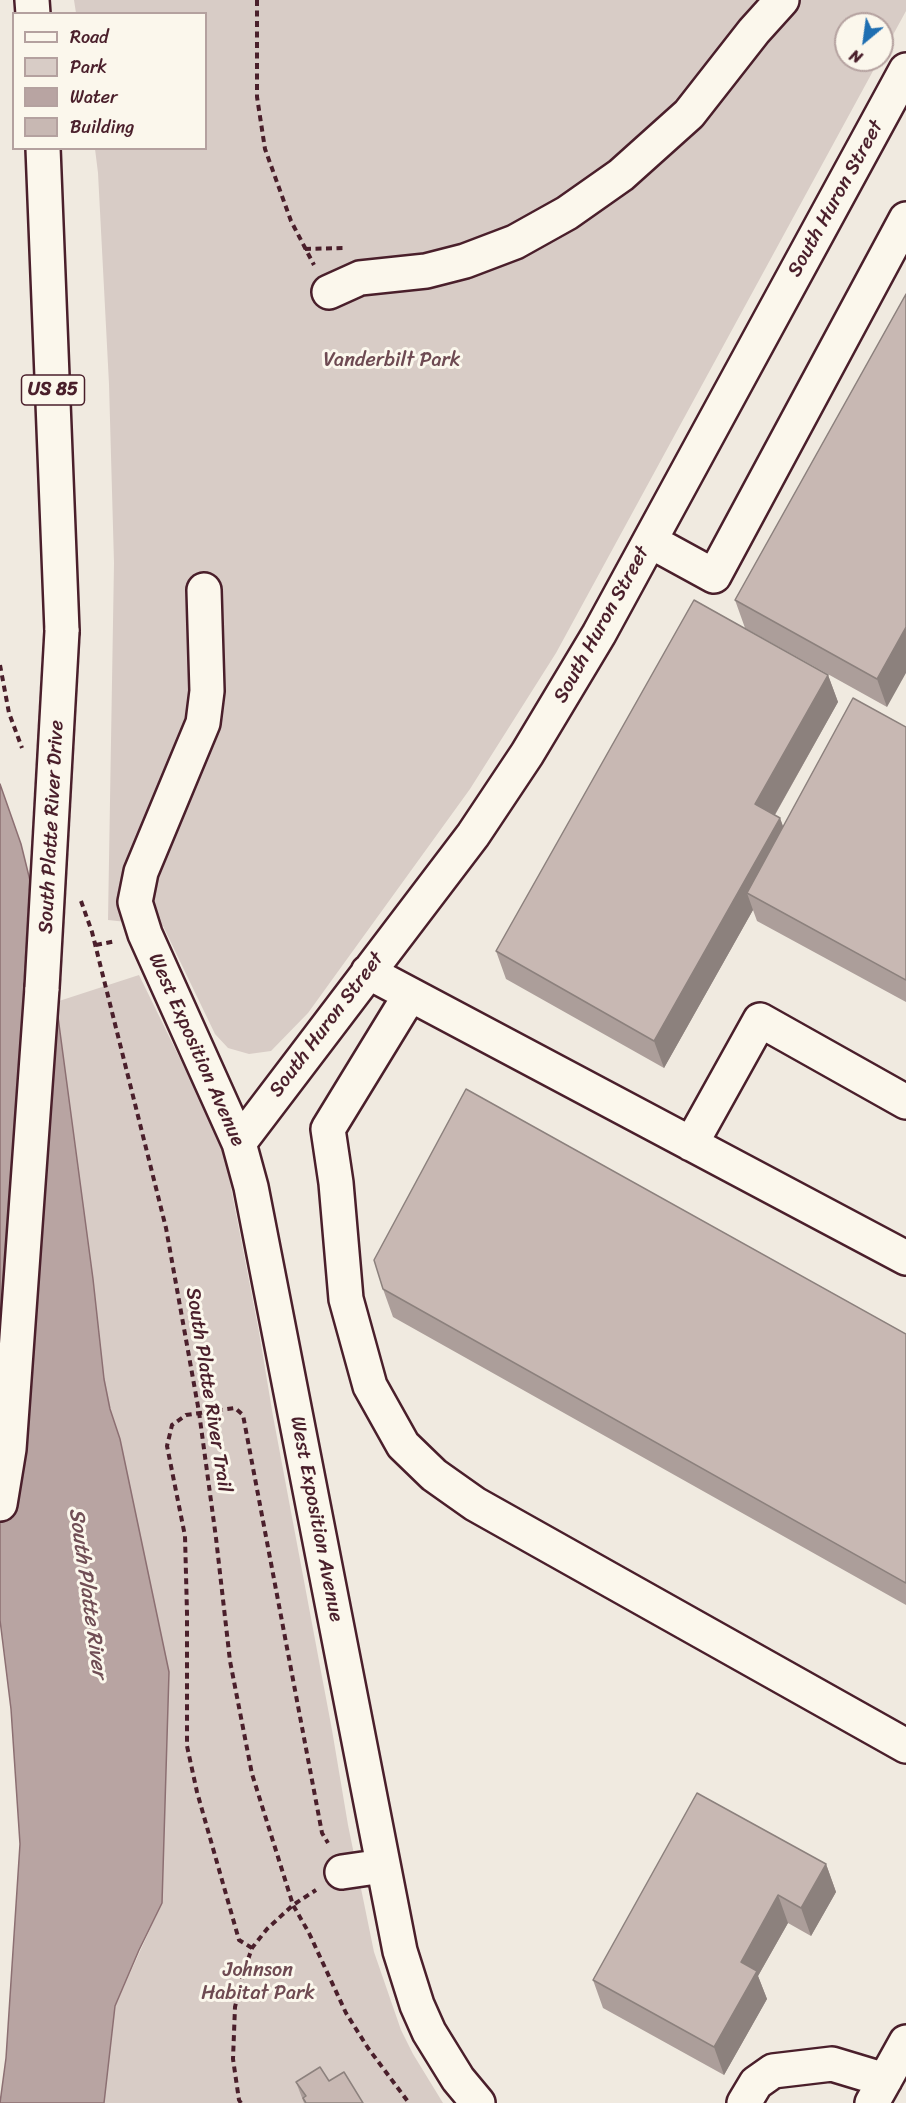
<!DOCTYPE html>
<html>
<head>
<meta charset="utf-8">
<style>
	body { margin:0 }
	#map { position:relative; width:906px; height:2103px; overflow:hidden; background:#f0eae0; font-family:Sriracha,sans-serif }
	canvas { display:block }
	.legend { position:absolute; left:12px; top:12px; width:195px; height:138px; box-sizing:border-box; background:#fbf7ec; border:2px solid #b4a19f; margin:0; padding:8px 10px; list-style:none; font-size:18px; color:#4a1f2b }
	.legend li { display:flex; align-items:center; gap:12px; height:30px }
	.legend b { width:30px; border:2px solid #b4a19f }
	.north { position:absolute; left:834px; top:12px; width:60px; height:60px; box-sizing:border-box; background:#fbf7ec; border:2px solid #b4a19f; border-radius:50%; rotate:209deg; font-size:16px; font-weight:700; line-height:24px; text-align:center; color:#4a1f2b }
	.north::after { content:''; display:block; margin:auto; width:21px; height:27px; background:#1f6fb2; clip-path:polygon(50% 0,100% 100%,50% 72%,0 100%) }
</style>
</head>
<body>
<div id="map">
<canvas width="906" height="2103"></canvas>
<ul class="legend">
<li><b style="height:8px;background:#fbf7ec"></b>Road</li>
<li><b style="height:16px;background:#d8ccc6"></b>Park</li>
<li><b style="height:16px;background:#b8a4a2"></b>Water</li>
<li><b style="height:16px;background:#c8b8b3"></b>Building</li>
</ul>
<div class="north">N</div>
</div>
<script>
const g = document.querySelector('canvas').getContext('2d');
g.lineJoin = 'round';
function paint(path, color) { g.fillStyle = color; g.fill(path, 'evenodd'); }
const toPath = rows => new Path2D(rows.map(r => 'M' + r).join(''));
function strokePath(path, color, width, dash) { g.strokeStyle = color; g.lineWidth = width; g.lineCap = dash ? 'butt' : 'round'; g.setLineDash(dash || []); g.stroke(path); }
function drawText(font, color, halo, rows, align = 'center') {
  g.font = font + ' Sriracha,sans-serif'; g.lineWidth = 6; g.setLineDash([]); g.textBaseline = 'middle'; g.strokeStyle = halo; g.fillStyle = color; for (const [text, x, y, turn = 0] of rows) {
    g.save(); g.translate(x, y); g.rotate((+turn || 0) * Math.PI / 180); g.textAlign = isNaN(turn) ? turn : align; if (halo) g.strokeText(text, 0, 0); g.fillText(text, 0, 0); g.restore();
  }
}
const green = toPath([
	[74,0,906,0,906,11,882,55,882,24,846,24,846,60,879,60,556,653,470,789,308,1013,271,1051,249,1054,228,1048,215,1034,163,926,108,920,114,563,109,384,98,173,95,149,206,148,206,14,76,13],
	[139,975,213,1126,226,1162,259,1332,273,1416,332,1730,348,1825,374,1952,401,2030,413,2054,443,2103,104,2103,115,2006,162,1903,110,1409,104,1379,93,1279,56,1002]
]);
const water = toPath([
	[0,784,21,844,42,929,56,1002,93,1279,104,1379,110,1409,120,1439,169,1672,162,1903,139,1950,115,2006,104,2103,0,2103,6,2058,20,1844,11,1709,0,1620,0,784]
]);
const path = toPath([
	[257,0,257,97,265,149,291,221,314,265],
	[305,249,343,248],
	[0,665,9,713,22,748],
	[81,901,92,932,166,1228,199,1412,216,1538,230,1661,252,1774,293,1905,309,1933,346,2013,368,2048,409,2103],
	[96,945,116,941],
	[252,1948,239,1940,197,1792,187,1746,187,1613,185,1536,167,1446,172,1425,186,1415,235,1408,243,1415,322,1833,328,1843],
	[241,2103,239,2100,233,2059,235,2007,243,1974,252,1948,267,1929,293,1905,316,1890]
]);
const minor = toPath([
	[329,292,360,278,426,271,465,261,515,242,567,213,621,175,689,114,754,31,782,0],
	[650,541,714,576,906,219],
	[204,590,207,691,203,723,141,872,135,902,145,934,239,1143,251,1187,400,1951,417,2005,429,2032,458,2079,478,2103],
	[368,972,906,1258],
	[410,995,328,1129,336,1183,346,1299,370,1386,403,1445,434,1475,475,1504,906,1746],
	[239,1143,473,835,527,754,599,634,906,70],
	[691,1144,760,1020,906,1102],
	[342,1872,383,1866],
	[744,2103,756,2083,773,2071,832,2064,885,2080],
	[872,2103,906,2042]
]);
const highway = toPath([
	[32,0,33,14],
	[43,148,62,631],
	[0,1504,9,1449,42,988]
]);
const highwayBridge = toPath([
	[42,988,62,631]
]);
const wall = toPath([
	[906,294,887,707,745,628,735,600],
	[828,675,838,702,775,815,780,818,783,827,906,727,906,1002,757,921,753,910,664,1068,506,979,496,951],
	[383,1289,906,1334,906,1605,393,1317],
	[826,1864,836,1892,811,1936,788,1923,758,1976,767,1999,724,2075,603,2008,593,1980],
	[329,2081,363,2103,304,2103,296,2082]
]);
const shadedWall = toPath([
	[906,627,906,673,887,707,877,679],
	[828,675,838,702,765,832,755,804],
	[780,818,790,845,747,893,753,910,664,1068,654,1041],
	[826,1864,836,1892,811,1936,801,1908],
	[778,1895,788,1923,758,1976,767,1999,724,2075,714,2047,741,1962]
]);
const building = toPath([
	[906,294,906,627,877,679,735,600,906,294],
	[694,600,828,675,755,804,780,818,654,1041,496,951,694,600],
	[853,698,906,727,906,980,747,893,853,698],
	[466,1089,906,1334,906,1583,383,1289,374,1260,466,1089],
	[697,1793,826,1864,801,1908,778,1895,741,1962,757,1971,714,2047,593,1980,697,1793],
	[320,2067,329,2081,344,2072,363,2103,306,2103,303,2098,306,2096,296,2082,320,2067]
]);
const shields = [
	[53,390,63]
];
const shieldNames = [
	["US 85",53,390]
];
const streetNames = [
	["South Huron Street",836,199,-61],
	["South Huron Street",602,625,-61],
	["South Platte River Drive",52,827,-87],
	["South Huron Street",327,1025,-53],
	["West Exposition Avenue",196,1050,66],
	["South Platte River Trail",208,1390,81],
	["West Exposition Avenue",316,1519,79]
];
const parkNames = [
	["Vanderbilt Park",392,361],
	["Johnson",258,1971],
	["Habitat Park",258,1994]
];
const waterNames = [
	["South Platte River",87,1593,82]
];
paint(green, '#d8ccc6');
paint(water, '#b8a4a2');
strokePath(water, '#8c6f72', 1.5);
strokePath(minor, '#4a1f2b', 38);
strokePath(highway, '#4a1f2b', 38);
strokePath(path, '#4a1f2b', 4, [6, 4.5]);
strokePath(minor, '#fbf7ec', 33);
strokePath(highway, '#fbf7ec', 33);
strokePath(highwayBridge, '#4a1f2b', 38, []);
strokePath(highwayBridge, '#fbf7ec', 33);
paint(wall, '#ac9e9a');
paint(shadedWall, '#8c817d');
paint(building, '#c8b8b3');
strokePath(building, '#8c817d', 1.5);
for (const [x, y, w] of shields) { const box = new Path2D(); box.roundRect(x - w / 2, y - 15, w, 30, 4.5); g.fillStyle = '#fbf7ec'; g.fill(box); strokePath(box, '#4a1f2b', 1.5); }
drawText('bold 18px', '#4a1f2b', null, shieldNames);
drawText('20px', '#4a1f2b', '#fbf7ec', streetNames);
drawText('20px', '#6e4a52', '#fbf7ec', parkNames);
drawText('italic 21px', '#704e55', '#fbf7ec', waterNames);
</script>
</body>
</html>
